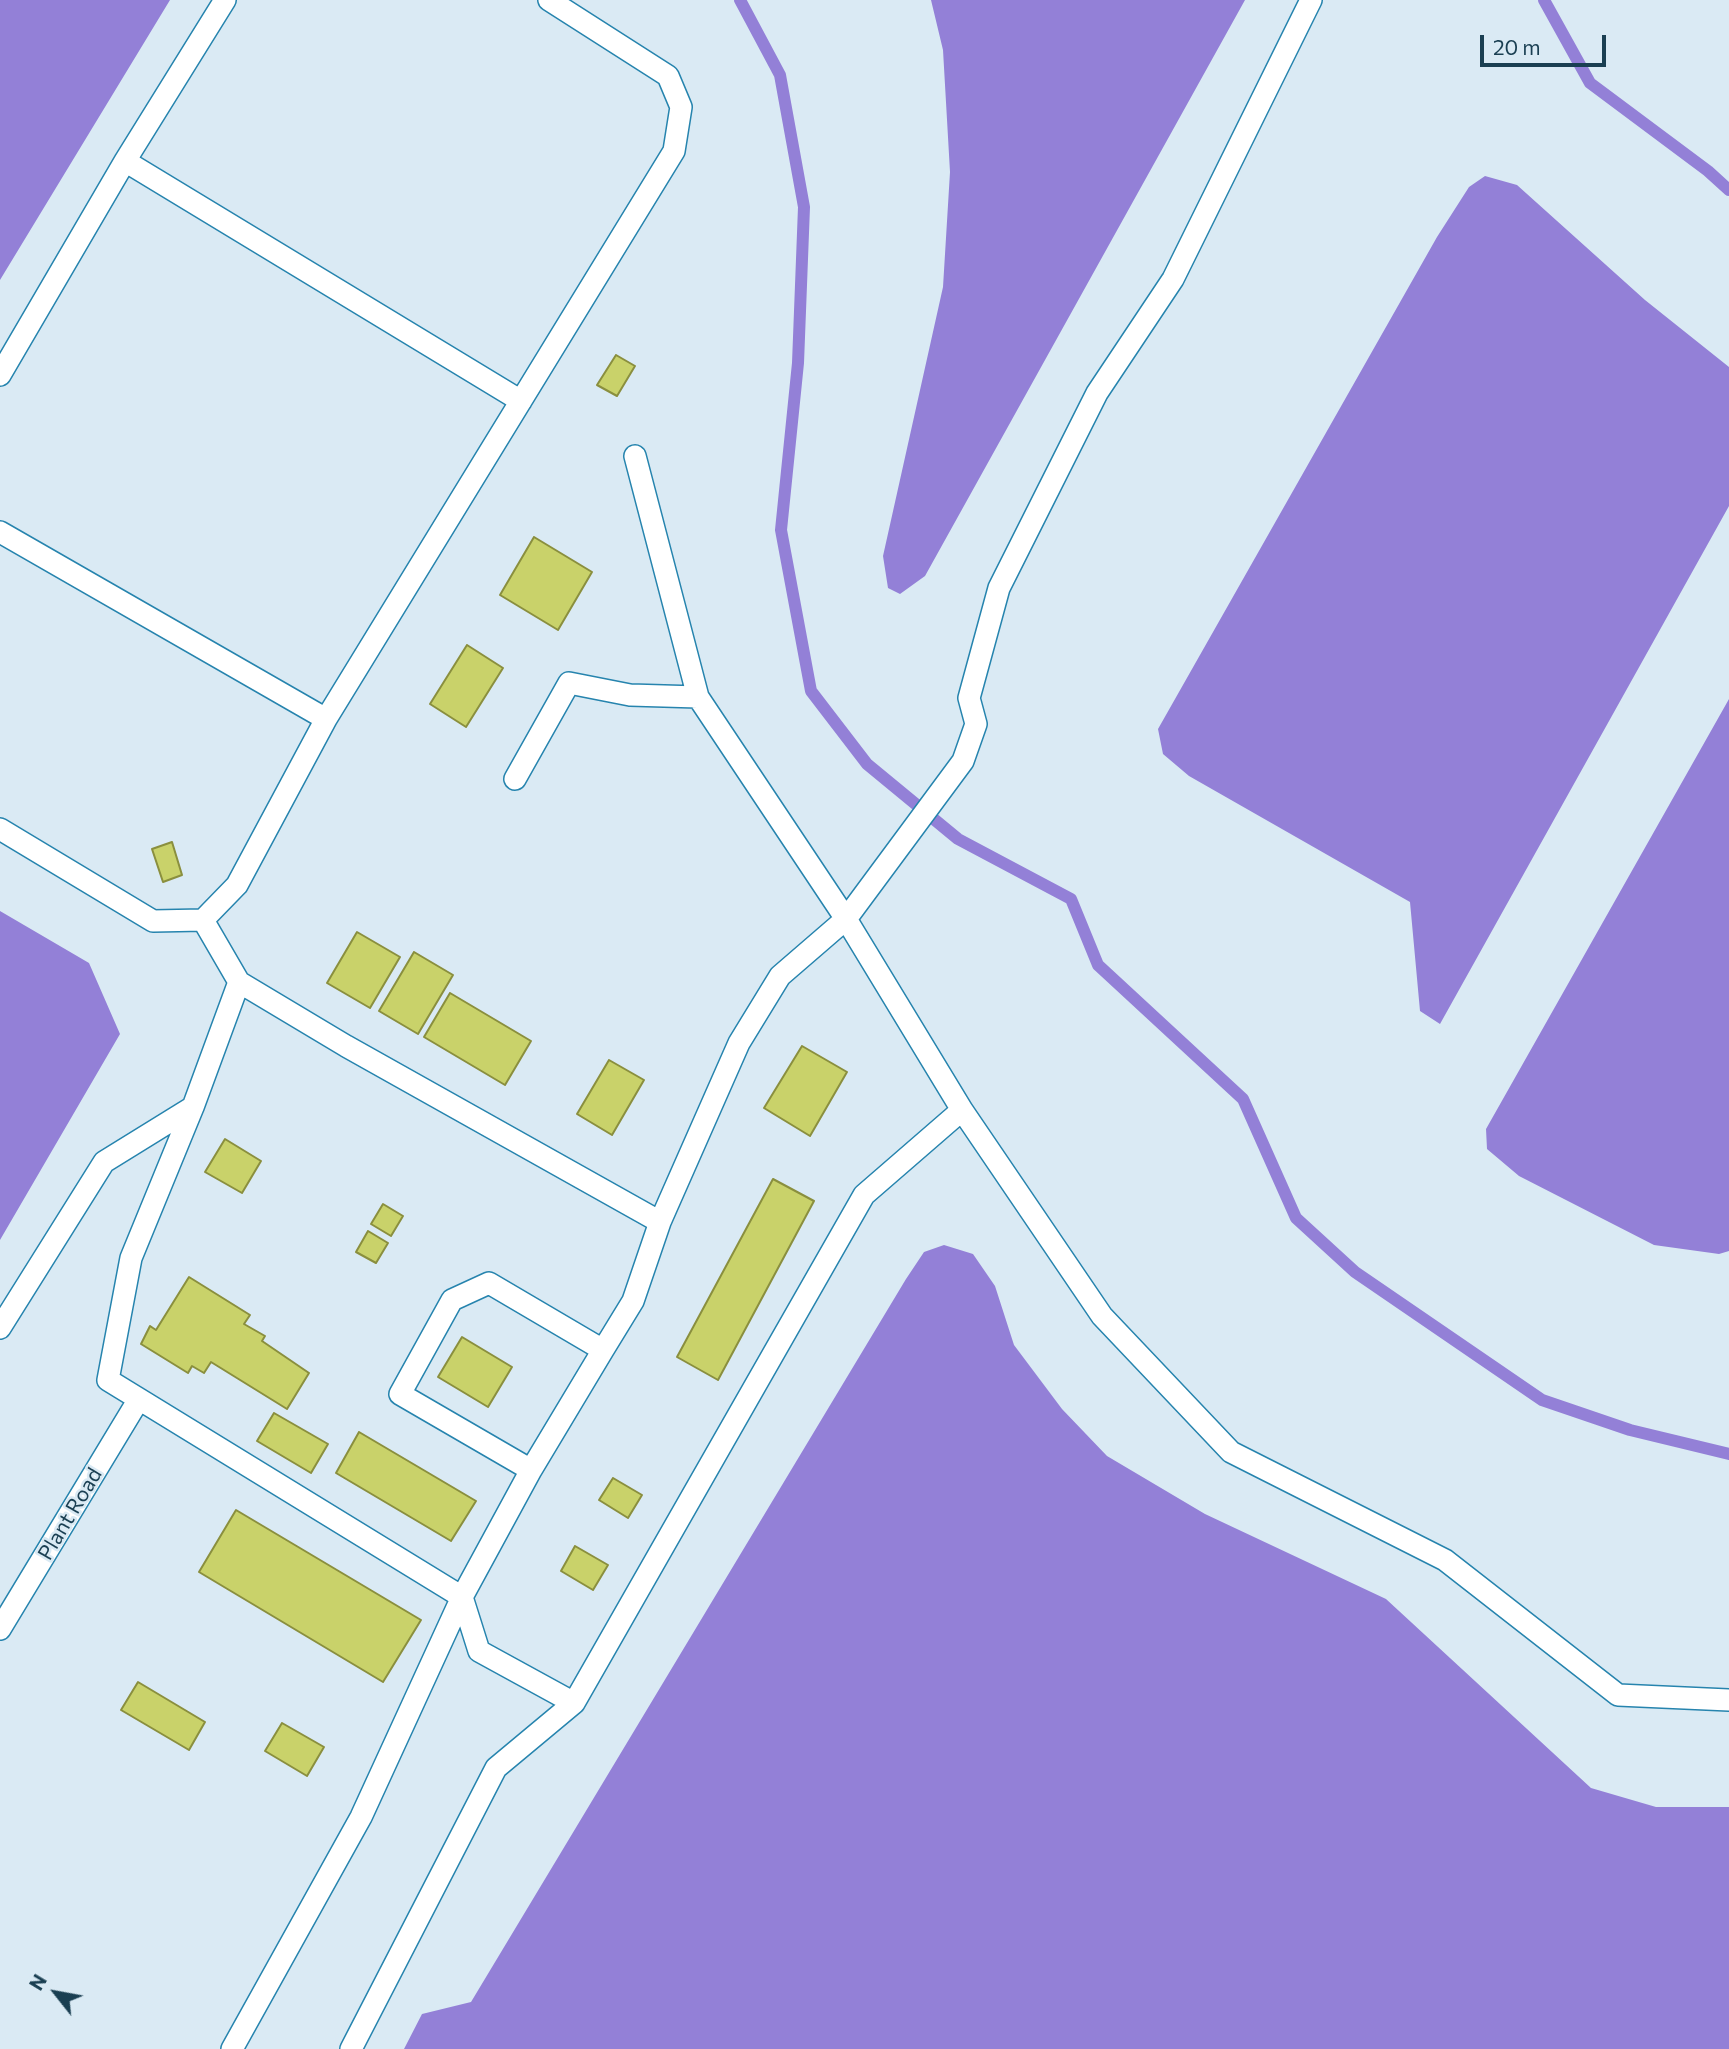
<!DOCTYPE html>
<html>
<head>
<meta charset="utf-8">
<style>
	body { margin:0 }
	#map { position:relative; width:1729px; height:2049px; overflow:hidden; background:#daeaf4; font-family:Commissioner,sans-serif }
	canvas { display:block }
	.north { position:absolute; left:21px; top:1958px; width:70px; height:70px; -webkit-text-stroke:5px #daeaf4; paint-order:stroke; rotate:301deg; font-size:19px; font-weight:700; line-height:28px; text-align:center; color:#1a3f52 }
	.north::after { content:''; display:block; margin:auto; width:24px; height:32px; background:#1a3f52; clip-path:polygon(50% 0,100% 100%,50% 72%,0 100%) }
	.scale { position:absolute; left:1480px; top:35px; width:126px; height:32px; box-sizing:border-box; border:4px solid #1a3f52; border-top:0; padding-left:9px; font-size:21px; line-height:24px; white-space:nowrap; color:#1a3f52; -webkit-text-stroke:5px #daeaf4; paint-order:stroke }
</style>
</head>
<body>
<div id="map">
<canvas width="1729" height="2049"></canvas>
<div class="north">N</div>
<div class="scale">20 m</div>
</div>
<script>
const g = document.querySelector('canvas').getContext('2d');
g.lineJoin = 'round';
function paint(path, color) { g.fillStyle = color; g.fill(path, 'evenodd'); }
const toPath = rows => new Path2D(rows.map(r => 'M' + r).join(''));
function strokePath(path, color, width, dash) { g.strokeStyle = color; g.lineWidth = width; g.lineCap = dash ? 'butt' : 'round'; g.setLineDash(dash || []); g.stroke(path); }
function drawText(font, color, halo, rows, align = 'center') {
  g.font = font + ' Commissioner,sans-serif'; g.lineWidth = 5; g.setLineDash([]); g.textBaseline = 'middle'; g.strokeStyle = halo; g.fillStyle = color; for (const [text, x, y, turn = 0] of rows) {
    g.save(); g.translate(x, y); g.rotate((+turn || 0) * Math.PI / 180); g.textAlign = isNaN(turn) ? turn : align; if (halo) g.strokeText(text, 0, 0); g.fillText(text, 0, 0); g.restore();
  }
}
const water = toPath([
	[0,0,170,0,0,280],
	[931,0,1245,0,925,576,900,594,888,588,883,556,943,287,950,172,943,50],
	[1485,176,1517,185,1645,300,1729,367,1729,506,1440,1024,1420,1011,1410,902,1189,776,1163,754,1158,729,1437,237,1469,187],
	[1729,699,1729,1251,1719,1254,1654,1245,1519,1176,1487,1149,1486,1129],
	[0,911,89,963,120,1034,0,1240],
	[944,1245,973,1254,995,1286,1014,1345,1062,1409,1107,1456,1205,1514,1386,1599,1591,1788,1656,1807,1729,1807,1729,2049,404,2049,422,2014,471,2002,906,1279,924,1252]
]);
const stream = toPath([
	[740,0,780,75,804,207,798,363,781,530,811,691,867,764,958,839,1071,899,1098,965,1243,1099,1296,1218,1355,1272,1542,1400,1630,1430,1729,1454],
	[1544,0,1590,83,1708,171,1729,190]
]);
const building = toPath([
	[616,355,635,366,617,396,597,385,616,355],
	[534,537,592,572,558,630,500,595,534,537],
	[467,645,503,668,466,727,430,704,467,645],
	[172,842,182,875,163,882,152,849,172,842],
	[357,932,400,957,370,1008,327,983,357,932],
	[414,952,453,975,418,1034,379,1011,414,952],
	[450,993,531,1041,505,1085,424,1037,450,993],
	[802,1046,847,1072,810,1136,764,1108,802,1046],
	[609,1060,644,1080,612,1135,577,1114,609,1060],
	[225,1139,261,1161,242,1193,205,1172,225,1139],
	[773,1179,814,1201,718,1380,677,1357,773,1179],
	[383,1204,403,1216,391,1236,371,1224,383,1204],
	[368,1231,388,1243,376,1263,356,1252,368,1231],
	[189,1277,250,1315,244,1324,265,1336,262,1341,309,1373,287,1409,211,1362,204,1373,192,1366,188,1373,141,1344,150,1326,156,1330,189,1277],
	[462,1337,512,1367,488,1407,438,1377,462,1337],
	[274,1413,328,1444,311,1473,257,1441,274,1413],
	[359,1432,476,1501,451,1541,336,1473,359,1432],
	[613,1478,642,1495,628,1518,599,1500,613,1478],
	[236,1510,421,1620,383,1682,199,1572,236,1510],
	[575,1546,608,1565,593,1590,561,1571,575,1546],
	[138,1682,205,1722,189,1750,121,1710,138,1682],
	[282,1723,324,1747,307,1776,265,1751,282,1723]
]);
const lane = toPath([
	[125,161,521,401],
	[0,375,125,161,225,0],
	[635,456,698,697,846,919,963,761,976,724,969,698,999,588,1097,393,1173,279,1311,0],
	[0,532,326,719],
	[515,779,569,683,630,695,698,697],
	[0,829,153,921,203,920,237,885,326,719,674,151,681,107,668,76,549,0],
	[203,920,239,982],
	[962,1110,1102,1316,1231,1452,1445,1560,1618,1695,1729,1700],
	[0,1328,104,1162,193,1107],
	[531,1470,462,1597,108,1380,131,1258,193,1107,239,982,346,1046,660,1222],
	[0,1629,139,1399],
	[232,2049,361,1817,462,1597,479,1651,574,1703,864,1195,962,1110,846,919,780,976,739,1043,660,1222,633,1301,603,1350,531,1470,400,1394,452,1300,489,1283,603,1350],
	[351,2049,496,1768,574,1703]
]);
const streetNames = [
	["Plant Road",70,1514,-59]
];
paint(water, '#9380d7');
strokePath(stream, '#9380d7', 12);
paint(building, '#c9d26a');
strokePath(building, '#8a8f3e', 2);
strokePath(lane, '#2684ae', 24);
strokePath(lane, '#fff', 21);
drawText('21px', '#1a3f52', '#daeaf4', streetNames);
</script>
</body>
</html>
